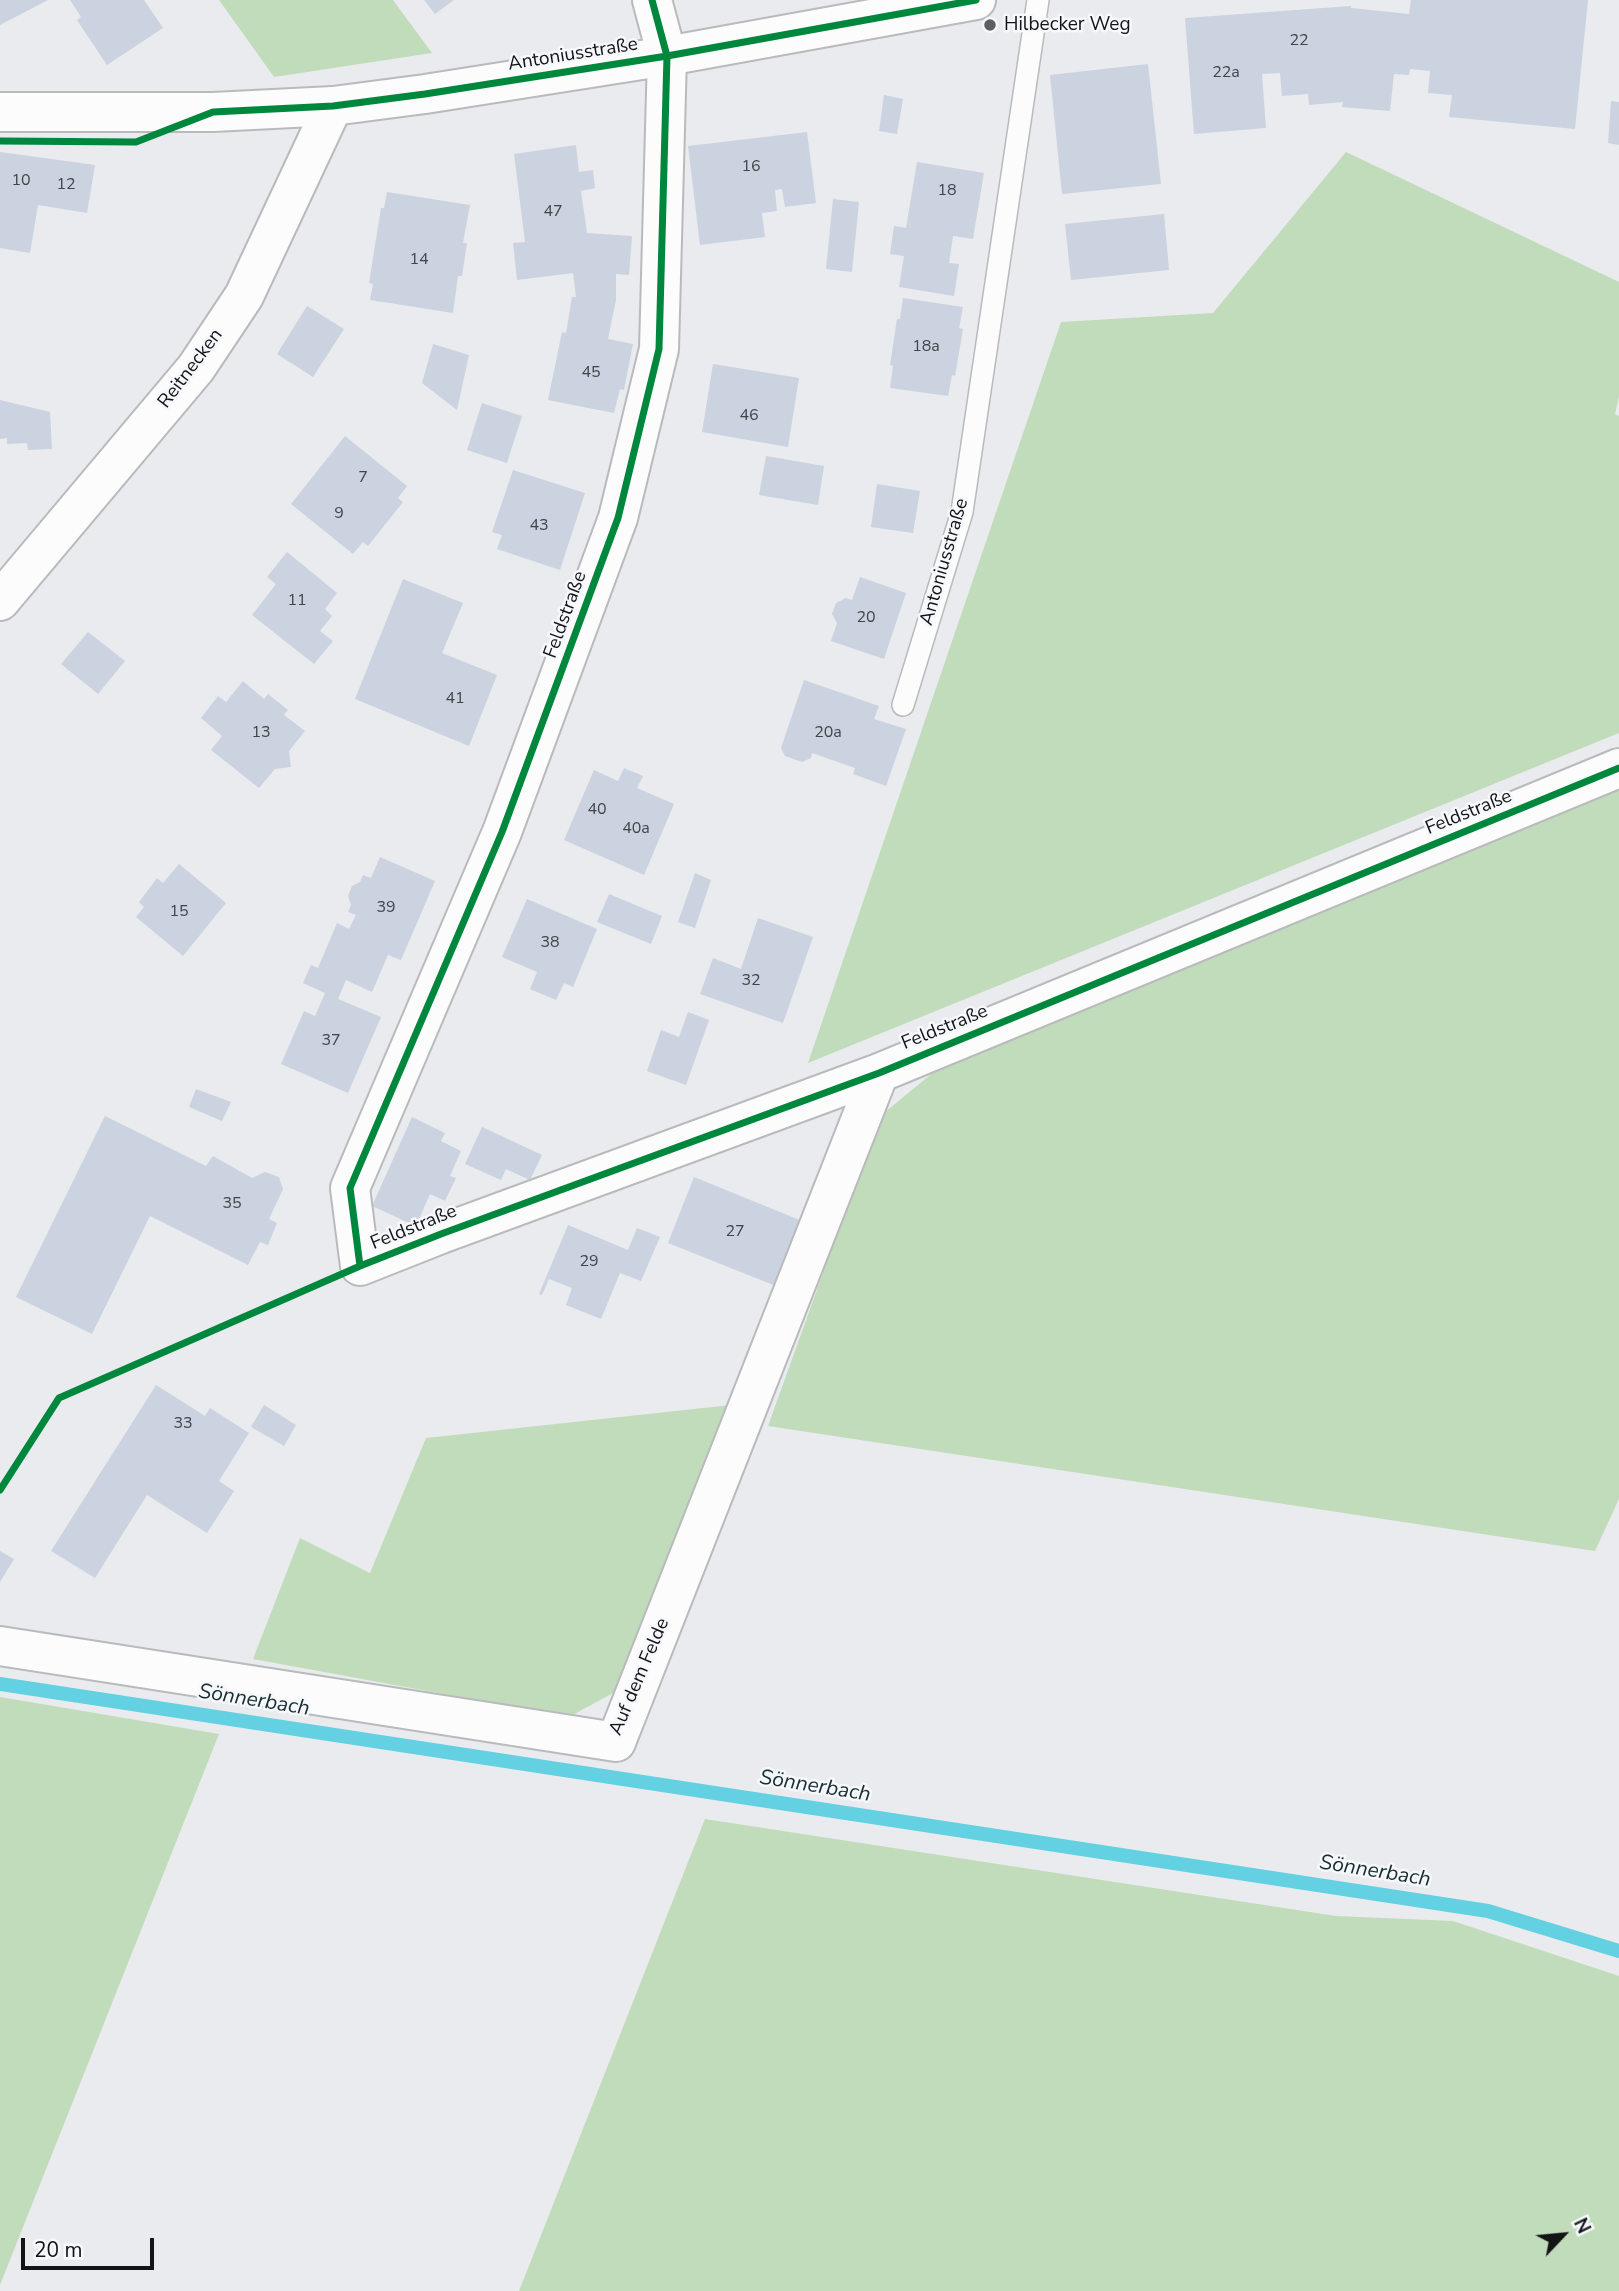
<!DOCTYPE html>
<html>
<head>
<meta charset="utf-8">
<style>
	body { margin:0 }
	#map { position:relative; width:1619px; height:2291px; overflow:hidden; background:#e9ebee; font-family:"Nunito Sans",sans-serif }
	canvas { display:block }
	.north { position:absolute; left:1528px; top:2200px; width:70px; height:70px; -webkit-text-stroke:5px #f6f8fc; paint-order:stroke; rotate:64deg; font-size:19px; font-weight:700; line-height:28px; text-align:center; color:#131415 }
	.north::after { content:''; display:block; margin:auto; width:24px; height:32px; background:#131415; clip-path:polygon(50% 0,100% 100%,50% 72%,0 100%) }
	.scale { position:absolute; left:21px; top:2238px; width:133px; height:32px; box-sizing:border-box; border:4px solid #131415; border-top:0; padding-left:9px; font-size:21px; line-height:24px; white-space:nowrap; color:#131415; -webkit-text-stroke:5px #f6f8fc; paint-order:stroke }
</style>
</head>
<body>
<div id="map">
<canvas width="1619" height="2291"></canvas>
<div class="north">N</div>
<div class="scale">20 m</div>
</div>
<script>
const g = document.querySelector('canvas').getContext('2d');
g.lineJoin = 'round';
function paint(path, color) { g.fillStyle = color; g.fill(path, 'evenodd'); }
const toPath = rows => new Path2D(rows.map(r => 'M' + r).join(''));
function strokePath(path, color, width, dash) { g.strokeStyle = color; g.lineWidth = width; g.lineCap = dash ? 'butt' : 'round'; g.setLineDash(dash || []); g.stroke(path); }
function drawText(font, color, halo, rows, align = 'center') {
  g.font = font + ' "Nunito Sans",sans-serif'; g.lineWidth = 5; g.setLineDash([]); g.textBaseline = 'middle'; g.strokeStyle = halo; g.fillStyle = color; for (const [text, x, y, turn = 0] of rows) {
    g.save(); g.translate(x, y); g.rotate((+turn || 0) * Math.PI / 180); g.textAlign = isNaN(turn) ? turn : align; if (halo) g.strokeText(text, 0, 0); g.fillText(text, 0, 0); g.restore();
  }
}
const green = toPath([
	[219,0,393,0,432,53,274,77],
	[1346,152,1619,282,1619,396,1615,414,1619,416,1619,733,808,1063,1061,322,1213,313],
	[1619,785,1619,1499,1595,1551,768,1426,879,1117,935,1071],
	[731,1405,626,1686,569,1717,253,1659,300,1538,370,1573,426,1438],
	[0,1697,219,1734,0,2285],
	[705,1819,1336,1916,1453,1921,1619,1976,1619,2291,519,2291]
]);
const stream = toPath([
	[0,1684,1488,1911,1619,1951]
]);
const building = toPath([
	[0,0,48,0,0,25],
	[70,0,144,0,163,28,107,65,77,20,81,17],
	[424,0,454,0,435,14],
	[1411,0,1588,0,1575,129,1449,117,1452,95,1428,93,1430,71,1410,69,1409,75,1394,74,1390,111,1342,107,1343,102,1309,105,1308,94,1282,96,1280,73,1262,74,1266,128,1194,134,1185,18,1351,6,1351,8,1409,14],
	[1148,64,1161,184,1062,194,1050,75],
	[884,95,903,99,897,134,879,131],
	[1611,101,1619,102,1619,145,1608,143],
	[807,132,816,203,785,207,782,189,775,190,777,211,762,213,765,237,700,245,688,146],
	[576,145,579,172,593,170,595,188,581,191,587,233,632,236,629,275,616,274,616,300,608,339,633,344,624,390,620,389,614,413,548,400,562,332,566,333,572,297,576,297,573,273,517,280,513,243,525,242,514,154],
	[0,152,95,165,87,213,38,205,30,253,0,248],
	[917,162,984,173,973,239,953,236,949,263,959,264,954,296,899,287,904,256,890,254,894,226,906,228],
	[387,192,470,205,463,243,467,243,462,276,458,276,453,313,370,300,373,284,369,283,381,208,384,208],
	[833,199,859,202,852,272,826,269],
	[1164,214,1169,270,1071,280,1065,224],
	[903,298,963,307,959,328,963,329,955,376,952,375,948,396,890,388,893,366,890,365,897,319,900,319],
	[307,306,344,329,313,377,277,354],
	[433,344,469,355,457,410,422,383],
	[713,364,799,378,788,447,702,432],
	[0,400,50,412,52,449,28,450,27,443,7,444,7,438,0,439],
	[482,403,522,416,507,463,467,450],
	[345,436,407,486,398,498,403,502,368,546,363,542,353,554,291,504],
	[766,456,824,466,818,505,759,495],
	[513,470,585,493,560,570,497,549,502,535,492,532],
	[877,484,920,491,913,533,871,527],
	[287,552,337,593,325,609,332,616,320,631,333,641,314,664,252,615,276,584,267,577],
	[860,577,906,593,884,659,831,641,837,623,832,614,836,603,846,598,852,600],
	[403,579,463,603,442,653,497,675,469,746,355,699],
	[88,632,125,661,98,694,61,664],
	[804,680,879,706,874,719,906,729,886,786,853,774,855,768,812,753,811,758,802,762,785,756,781,748],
	[243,681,264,699,268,694,288,710,284,715,305,731,289,751,291,767,275,769,259,788,211,750,222,736,201,718,218,696,226,702],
	[624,768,643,776,637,788,674,804,644,875,564,840,594,770,618,781],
	[380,857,435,881,401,960,388,955,372,992,346,980,338,999,381,1017,348,1093,281,1064,304,1011,315,1016,325,993,303,983,311,965,318,968,337,923,349,929,356,915,348,912,351,905,348,896,352,886,360,882,363,875,371,878],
	[179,864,226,903,183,956,136,917,144,907,139,902,157,878,163,883],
	[695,873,711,880,695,928,678,922],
	[609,894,662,916,651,944,597,922],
	[527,899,597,929,573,987,564,983,556,1000,530,989,537,972,502,957],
	[758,918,813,937,783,1023,700,994,713,958,741,969],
	[688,1012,709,1020,686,1085,647,1071,661,1030,679,1037],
	[196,1089,231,1102,222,1121,189,1107],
	[105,1116,206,1166,213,1156,252,1178,265,1172,279,1177,283,1189,269,1219,277,1223,268,1245,260,1242,248,1265,150,1216,92,1334,16,1297],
	[412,1117,445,1133,441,1141,461,1151,450,1176,456,1178,445,1201,430,1194,416,1226,372,1206],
	[482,1127,542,1155,530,1180,506,1169,501,1180,465,1164],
	[694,1177,802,1221,776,1286,668,1243],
	[568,1225,628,1250,637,1228,660,1237,641,1281,620,1273,601,1319,566,1305,572,1288,549,1279,542,1295,539,1294],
	[156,1385,205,1416,210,1408,249,1433,219,1481,234,1491,207,1533,147,1495,95,1578,51,1551],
	[264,1405,296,1425,284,1446,251,1427],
	[0,1551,14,1559,0,1582]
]);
const service = toPath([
	[903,705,962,512,1038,0]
]);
const minor = toPath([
	[652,0,667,56,659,349,618,518,502,832,350,1188,360,1266,441,1234,879,1073,1619,768],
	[0,601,196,368,244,296,333,106],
	[0,1646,616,1742,879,1073]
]);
const tertiary = toPath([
	[0,112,213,112,333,106,425,94,667,56,976,0]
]);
const cycleway = toPath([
	[0,141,136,142,213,112,333,106,425,94,667,56,976,0],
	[360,1266,350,1188,502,832,618,518,659,349,667,56,652,0],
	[0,1490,59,1398,360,1266,441,1234,879,1073,1619,768]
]);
const markers = [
	[990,25,7,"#5e5f61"]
];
const numberNames = [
	["22",1299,41],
	["22a",1226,73],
	["16",751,167],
	["10",21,181],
	["12",66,185],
	["18",947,191],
	["47",553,212],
	["14",419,260],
	["18a",926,347],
	["45",591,373],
	["46",749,416],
	["7",363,478],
	["9",339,514],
	["43",539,526],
	["11",297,601],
	["20",866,618],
	["41",455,699],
	["13",261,733],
	["20a",828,733],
	["40",597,810],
	["40a",636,829],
	["39",386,908],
	["15",179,912],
	["38",550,943],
	["32",751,981],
	["37",331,1041],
	["35",232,1204],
	["27",735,1232],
	["29",589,1262],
	["33",183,1424]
];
const poiNames = [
	["Hilbecker Weg",1004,25]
];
const streetNames = [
	["Antoniusstraße",573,55,-9],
	["Reitnecken",191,369,-53],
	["Antoniusstraße",945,562,-74],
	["Feldstraße",566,615,-70],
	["Feldstraße",1469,813,-22],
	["Feldstraße",945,1028,-22],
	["Feldstraße",414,1228,-22],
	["Auf dem Felde",640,1677,-67]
];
const waterNames = [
	["Sönnerbach",254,1701,9],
	["Sönnerbach",815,1787,9],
	["Sönnerbach",1375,1872,9]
];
paint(green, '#c1dcbb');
strokePath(stream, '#63d1e2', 14);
paint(building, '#cbd3e0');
strokePath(service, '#b9babc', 24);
strokePath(minor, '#b9babc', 42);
strokePath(tertiary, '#b9babc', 42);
strokePath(service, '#fcfcfc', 21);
strokePath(minor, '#fcfcfc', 38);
strokePath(tertiary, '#fcfcfc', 38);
strokePath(cycleway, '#00873e', 7);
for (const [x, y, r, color] of markers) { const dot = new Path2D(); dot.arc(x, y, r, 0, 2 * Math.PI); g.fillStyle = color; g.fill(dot); strokePath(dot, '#f6f8fc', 2.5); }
drawText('16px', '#414448', null, numberNames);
drawText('19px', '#131415', '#f6f8fc', poiNames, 'left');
drawText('19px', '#131415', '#f6f8fc', streetNames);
drawText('italic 21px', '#172f33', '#f6f8fc', waterNames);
</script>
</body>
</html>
